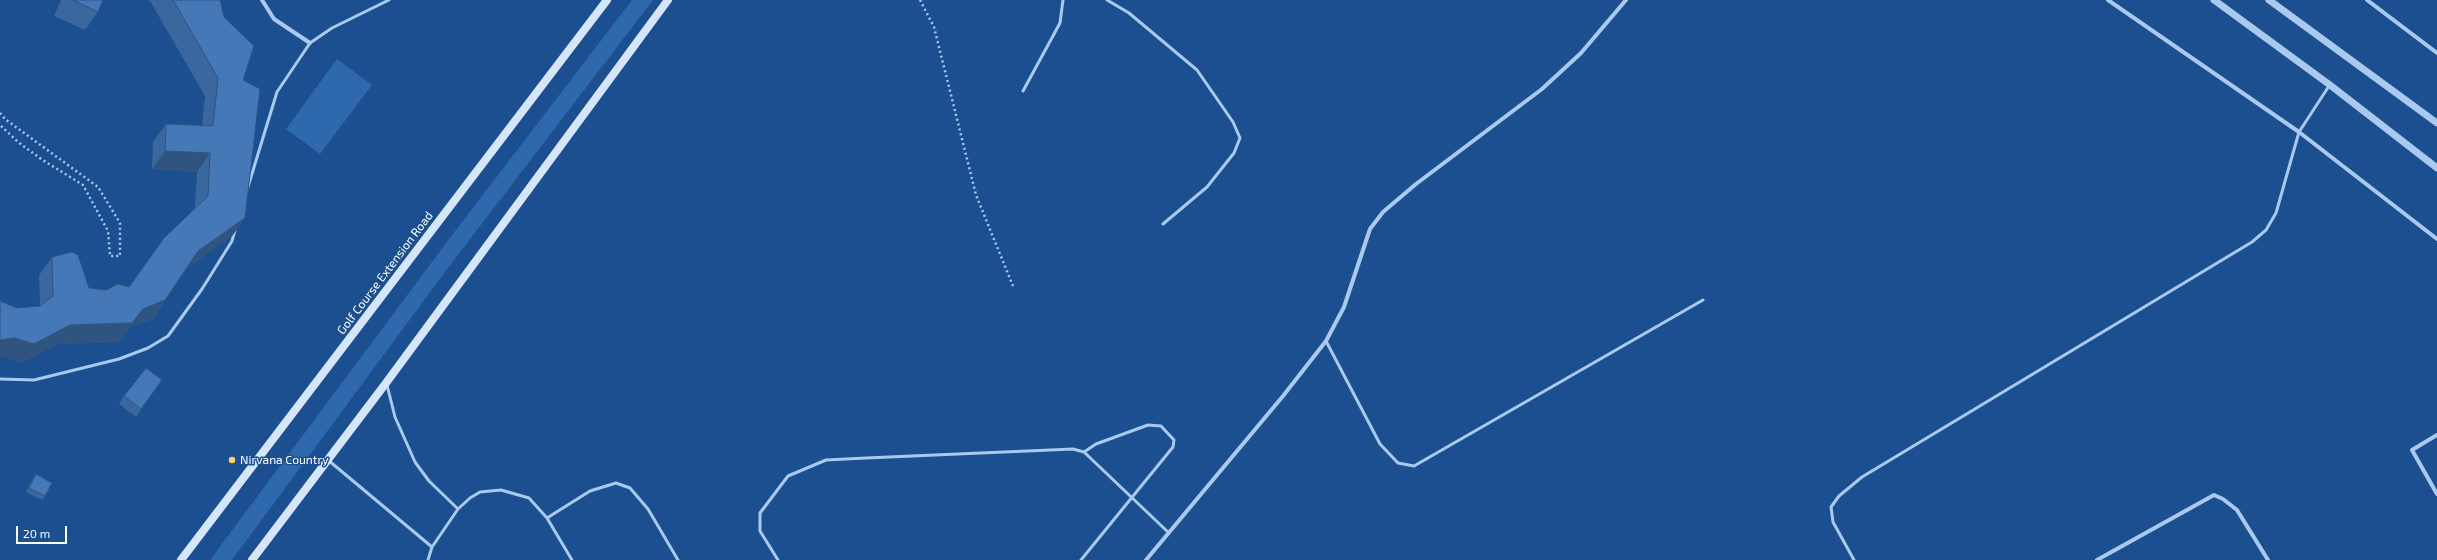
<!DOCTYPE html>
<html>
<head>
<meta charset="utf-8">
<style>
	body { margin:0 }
	#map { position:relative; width:2437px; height:560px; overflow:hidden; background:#1b4f8f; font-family:"Exo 2",sans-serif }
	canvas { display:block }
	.scale { position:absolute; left:16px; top:526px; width:51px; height:18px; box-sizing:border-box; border:2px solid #fff; border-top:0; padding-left:5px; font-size:12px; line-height:14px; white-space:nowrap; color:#fff; -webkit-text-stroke:3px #1b4f8f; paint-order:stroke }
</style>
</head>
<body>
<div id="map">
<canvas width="2437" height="560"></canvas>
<div class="scale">20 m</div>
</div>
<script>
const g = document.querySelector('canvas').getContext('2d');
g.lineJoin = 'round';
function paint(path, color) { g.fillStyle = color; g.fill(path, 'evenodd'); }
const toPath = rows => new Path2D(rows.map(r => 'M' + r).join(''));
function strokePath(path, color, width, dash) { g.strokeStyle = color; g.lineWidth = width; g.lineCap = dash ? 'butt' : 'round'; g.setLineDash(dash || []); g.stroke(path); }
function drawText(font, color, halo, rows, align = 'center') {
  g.font = font + ' "Exo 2",sans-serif'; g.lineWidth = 3; g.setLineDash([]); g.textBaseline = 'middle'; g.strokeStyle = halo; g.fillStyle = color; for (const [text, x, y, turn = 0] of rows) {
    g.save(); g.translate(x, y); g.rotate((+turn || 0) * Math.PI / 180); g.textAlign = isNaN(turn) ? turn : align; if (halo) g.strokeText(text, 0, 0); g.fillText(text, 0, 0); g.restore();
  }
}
const green = toPath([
	[632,0,653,0,448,268,232,560,210,560,446,243],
	[337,59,372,85,320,154,286,129]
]);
const path = toPath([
	[920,0,934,27,976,195,1013,286],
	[0,113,5,119,98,187,120,223,120,256,110,256,108,231,83,185,41,159,18,142,0,125]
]);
const service = toPath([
	[1107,0,1129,13,1197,70,1233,122,1240,138,1234,153,1207,187,1163,224],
	[1023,91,1060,23,1063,0],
	[247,190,277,92,310,43,332,28,389,0],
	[1326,341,1380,444,1398,463,1414,466,1703,300],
	[0,379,34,380,119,359,148,348,168,336,202,289,232,241,235,230],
	[387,385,395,417,415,462,429,481,458,509],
	[328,460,432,547],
	[547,518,590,491,616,483,630,488,648,509,678,560],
	[428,560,432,547,458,509,470,498,480,492,501,490,529,498,547,518,572,560],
	[778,560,760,531,760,513,788,476,826,460,866,458,1073,449,1084,452,1169,533],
	[1081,560,1173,447,1174,440,1161,426,1148,425,1096,444,1084,452],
	[1854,560,1833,522,1831,507,1839,496,1862,477,2252,242,2266,230,2276,213,2299,132,2329,86]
]);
const minor = toPath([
	[262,0,274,19,310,43],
	[2108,0,2299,132,2437,239],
	[2367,0,2437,53],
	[2437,435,2412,450,2437,494],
	[1146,560,1283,396,1326,341,1344,307,1370,229,1383,212,1416,184,1542,89,1581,53,1626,0],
	[2097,560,2214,495,2223,499,2237,510,2268,560]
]);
const tertiary = toPath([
	[2214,0,2330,85,2437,168],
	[2269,0,2437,123]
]);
const secondary = toPath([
	[181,560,607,0],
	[252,560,386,383,668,0]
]);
const wall = toPath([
	[61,0,103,0,98,12,85,30,54,16],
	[147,0,220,0,224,17,243,80,245,218,232,236,186,269,153,319,130,327,119,342,57,344,21,363,2,356,0,357,0,301,17,308,40,306,39,275,52,257,89,288,106,290,129,287,195,208,197,172,152,169,153,142,166,124,202,125,205,96,150,1],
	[162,380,136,417,119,404,124,396],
	[36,474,45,496,42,500,26,492,33,478]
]);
const shadedWall = toPath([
	[165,151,210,153,197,172,152,169],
	[245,218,232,236,185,270,198,251],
	[165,300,153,319,130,327,119,342,57,344,21,363,2,356,0,357,0,340,70,325]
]);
const building = toPath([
	[73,0,103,0,98,12,73,0],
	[173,0,220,0,224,17,254,46,243,80,260,89,245,218,198,251,165,300,143,309,132,323,70,325,34,344,15,338,0,340,0,301,17,308,40,306,53,296,52,257,72,252,78,255,89,288,106,290,118,284,129,287,164,238,208,196,210,153,165,151,166,124,213,126,218,78,173,0],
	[146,368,162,380,141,409,124,396,146,368],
	[36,474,52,483,45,496,29,488,36,474]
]);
const markers = [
	[232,460,4,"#ffd166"]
];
const streetNames = [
	["Golf Course Extension Road",385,273,-53]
];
const poiNames = [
	["Nirvana Country",240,460]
];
paint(green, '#2e69ad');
strokePath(path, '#a9c9ee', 2.5, [2, 3]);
strokePath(service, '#a9c9ee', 3);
strokePath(minor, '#a9c9ee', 4);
strokePath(tertiary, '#a9c9ee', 7);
strokePath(secondary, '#d6e6fa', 8);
paint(wall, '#3a679d');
paint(shadedWall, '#305480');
paint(building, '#4478b7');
strokePath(building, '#305480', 1);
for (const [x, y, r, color] of markers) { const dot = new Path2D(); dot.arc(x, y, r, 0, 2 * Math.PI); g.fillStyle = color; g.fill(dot); strokePath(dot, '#1b4f8f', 1.5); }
drawText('12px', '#fff', '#1b4f8f', streetNames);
drawText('12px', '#fff', '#1b4f8f', poiNames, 'left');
</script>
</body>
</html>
